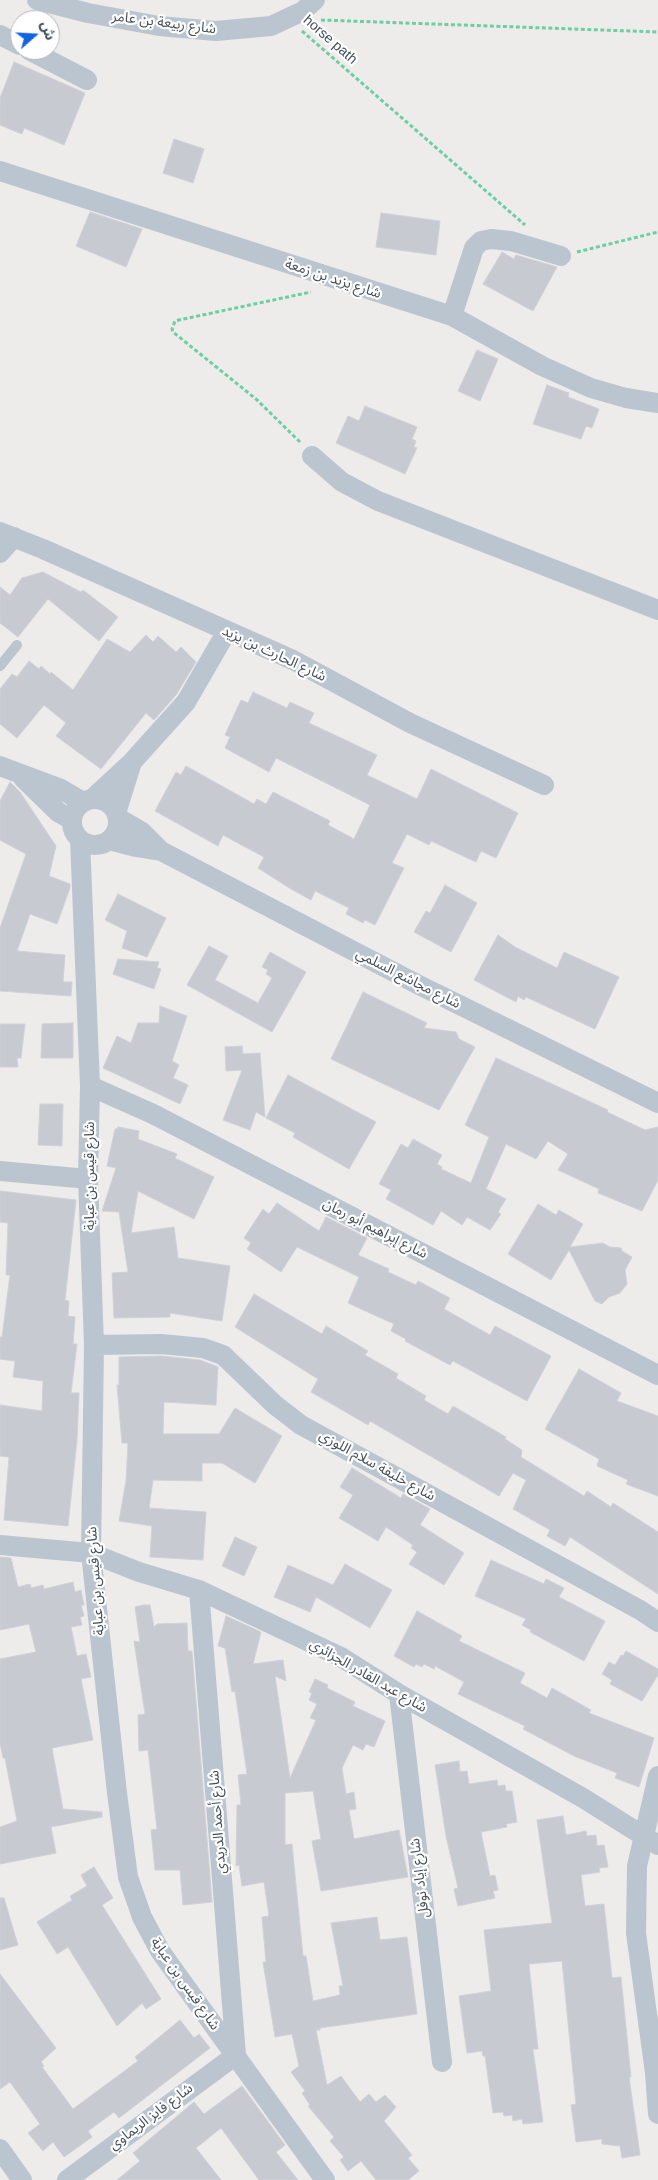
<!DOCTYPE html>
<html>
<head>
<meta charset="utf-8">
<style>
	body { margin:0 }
	#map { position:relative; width:658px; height:2180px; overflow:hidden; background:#eeebeb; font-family:Helvetica,"Noto Sans Arabic",sans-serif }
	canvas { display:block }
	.north { position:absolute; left:10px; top:10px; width:50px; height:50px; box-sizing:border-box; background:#fff; border:1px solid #b4b8bd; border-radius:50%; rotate:71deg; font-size:14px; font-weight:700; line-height:20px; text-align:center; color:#434e59 }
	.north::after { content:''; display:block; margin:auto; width:18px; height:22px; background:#1165e2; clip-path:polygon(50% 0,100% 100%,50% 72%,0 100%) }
</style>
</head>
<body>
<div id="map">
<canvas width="658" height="2180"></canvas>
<div class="north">ش</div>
</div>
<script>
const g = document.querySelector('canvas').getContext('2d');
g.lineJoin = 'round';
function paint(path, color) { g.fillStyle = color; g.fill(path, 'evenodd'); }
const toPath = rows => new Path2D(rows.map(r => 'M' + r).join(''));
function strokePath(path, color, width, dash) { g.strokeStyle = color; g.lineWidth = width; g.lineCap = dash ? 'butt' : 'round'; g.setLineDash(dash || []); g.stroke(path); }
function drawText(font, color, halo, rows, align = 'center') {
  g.font = font + ' Helvetica,"Noto Sans Arabic",sans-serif'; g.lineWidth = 4.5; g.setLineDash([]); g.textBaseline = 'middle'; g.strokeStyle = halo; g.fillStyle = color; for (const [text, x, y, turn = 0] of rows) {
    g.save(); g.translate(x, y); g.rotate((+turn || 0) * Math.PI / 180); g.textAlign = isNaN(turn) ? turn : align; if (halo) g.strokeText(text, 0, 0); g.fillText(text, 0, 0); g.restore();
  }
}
const building = toPath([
	[14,62,85,93,64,145,24,128,22,134,0,125,0,98,14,62],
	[174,139,204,149,193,183,163,173,174,139],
	[90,212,142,229,126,267,76,246,90,212],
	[381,213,440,221,436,255,376,247,381,213],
	[502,252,514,259,516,255,557,267,533,311,483,284,502,252],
	[477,350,498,359,480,401,458,391,477,350],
	[547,385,569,393,568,397,599,409,592,428,586,426,581,439,533,424,547,385],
	[365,406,417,427,412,439,416,441,414,447,417,448,405,474,336,443,348,416,359,421,365,406],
	[43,572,81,592,83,590,118,617,99,641,48,599,18,637,0,623,0,587,10,595,22,578,43,572],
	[146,635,153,642,158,636,176,652,181,647,196,662,176,695,154,720,146,713,101,769,56,736,66,723,44,705,17,738,0,724,0,689,12,674,17,677,29,661,39,669,41,666,50,674,51,672,73,690,107,639,130,652,146,635],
	[253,692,287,708,290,702,314,713,309,723,377,755,367,775,417,799,431,769,518,813,496,858,481,851,476,862,431,841,429,845,407,834,392,863,404,868,375,925,365,920,363,923,346,914,349,908,315,891,311,900,291,889,258,868,264,857,223,835,218,846,155,811,176,772,181,775,186,766,254,804,257,799,266,804,273,792,330,821,328,825,354,839,370,805,276,758,269,772,225,748,230,737,225,735,241,700,248,703,253,692],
	[10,782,20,792,56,846,49,876,70,884,70,888,57,924,30,914,17,951,65,955,63,982,72,982,71,996,0,991,0,928,26,854,0,840,0,801,10,782],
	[445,885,477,903,451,952,414,932,426,911,430,913,445,885],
	[118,894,166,918,147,957,122,948,127,931,105,920,118,894],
	[498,935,515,947,557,968,564,952,619,977,595,1029,526,997,524,1000,518,996,516,1002,474,980,498,935],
	[209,946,228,956,215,980,258,1003,272,978,266,974,268,970,262,967,270,952,306,972,272,1032,187,985,209,946],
	[118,959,159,962,157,968,161,969,154,989,113,974,118,959],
	[363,992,427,1023,424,1028,456,1032,459,1039,475,1047,439,1110,331,1059,363,992],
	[160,1006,187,1016,172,1061,179,1065,173,1078,188,1085,180,1104,103,1068,117,1036,131,1043,138,1023,159,1023,160,1006],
	[73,1023,73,1058,41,1058,42,1024,73,1023],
	[0,1024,25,1024,21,1058,17,1058,18,1067,0,1067,0,1024],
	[242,1046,243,1054,260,1053,265,1117,256,1112,250,1130,223,1120,242,1070,226,1071,225,1047,242,1046],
	[496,1058,608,1110,607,1112,645,1130,658,1127,658,1180,642,1211,598,1193,599,1189,558,1170,568,1154,548,1141,536,1159,506,1144,486,1189,506,1199,498,1212,501,1214,490,1230,467,1217,462,1225,441,1211,433,1225,386,1199,391,1190,379,1184,401,1144,408,1148,413,1139,442,1155,437,1164,442,1167,441,1169,471,1183,489,1137,465,1125,496,1058],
	[288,1075,376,1122,349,1169,293,1137,295,1133,266,1118,288,1075],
	[40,1104,63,1104,62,1146,38,1145,40,1104],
	[118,1127,139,1131,138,1139,177,1154,175,1158,214,1177,194,1219,138,1191,131,1233,174,1227,178,1258,230,1266,222,1321,170,1313,170,1317,114,1318,112,1273,128,1272,119,1212,102,1211,116,1168,107,1166,115,1129,117,1129,118,1127],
	[0,1191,76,1200,65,1300,69,1301,68,1316,75,1317,73,1344,77,1344,71,1393,79,1393,77,1440,68,1526,4,1520,9,1457,0,1456,0,1405,42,1411,43,1381,13,1377,15,1361,0,1359,0,1337,2,1337,10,1275,6,1275,8,1223,0,1222,0,1191],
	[277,1203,319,1231,326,1217,367,1238,358,1255,389,1269,388,1272,416,1285,418,1281,450,1298,444,1309,490,1335,495,1326,551,1356,527,1401,453,1361,450,1365,405,1341,406,1339,391,1331,394,1324,348,1303,359,1277,297,1247,281,1272,247,1249,251,1243,244,1238,263,1209,269,1214,277,1203],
	[538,1204,556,1215,559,1210,583,1224,570,1247,603,1243,610,1247,621,1248,622,1251,632,1257,625,1270,627,1284,620,1293,609,1297,602,1304,595,1301,569,1250,551,1280,508,1254,538,1204],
	[254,1294,322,1334,326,1326,368,1351,365,1355,398,1374,396,1378,426,1396,424,1400,448,1414,453,1406,506,1437,505,1439,522,1450,521,1457,584,1496,587,1491,611,1507,613,1503,658,1532,658,1594,570,1537,565,1546,547,1536,550,1530,513,1509,526,1480,513,1473,499,1496,370,1421,368,1425,311,1392,318,1379,235,1327,254,1294],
	[161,1356,200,1360,218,1367,216,1405,164,1402,163,1434,219,1434,235,1408,282,1436,255,1483,222,1463,202,1463,202,1481,153,1480,149,1508,206,1512,203,1560,150,1557,152,1526,119,1521,126,1481,128,1443,122,1443,117,1385,119,1385,119,1357,161,1356],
	[579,1369,621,1393,617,1401,658,1416,658,1496,626,1484,628,1480,597,1466,599,1459,545,1429,579,1369],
	[352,1468,401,1498,403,1494,430,1509,420,1525,464,1553,444,1585,409,1564,417,1552,411,1548,413,1545,386,1527,378,1541,339,1518,353,1495,340,1487,352,1468],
	[235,1537,257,1547,244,1576,222,1566,235,1537],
	[0,1557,11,1558,18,1587,30,1584,31,1588,43,1585,44,1589,73,1582,75,1592,81,1590,84,1605,81,1605,84,1616,80,1617,82,1625,71,1627,77,1656,86,1654,91,1677,81,1679,93,1740,52,1748,63,1809,102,1812,102,1817,51,1827,56,1853,0,1864,0,1827,17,1821,5,1758,3,1758,0,1743,0,1659,36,1652,29,1624,0,1630,0,1557],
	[491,1560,544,1584,546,1579,564,1588,559,1597,605,1621,584,1661,530,1632,531,1630,522,1625,526,1619,475,1596,491,1560],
	[345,1564,392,1590,370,1628,316,1597,310,1612,274,1597,288,1565,333,1585,345,1564],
	[144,1605,150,1605,154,1627,157,1624,187,1623,188,1651,192,1651,212,1902,183,1905,180,1870,155,1870,151,1830,157,1829,148,1750,139,1751,138,1715,145,1714,134,1641,140,1642,135,1607,144,1605],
	[417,1611,462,1636,459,1641,525,1673,520,1683,547,1698,552,1688,591,1710,589,1713,654,1738,639,1787,615,1778,617,1773,574,1756,523,1729,525,1726,458,1694,464,1682,435,1666,434,1669,424,1664,422,1667,416,1664,414,1667,394,1656,417,1611],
	[226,1616,261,1632,253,1664,283,1660,286,1681,275,1676,290,1778,316,1720,310,1718,317,1704,309,1700,312,1693,309,1692,315,1679,328,1685,327,1688,355,1702,353,1706,385,1721,374,1747,366,1744,363,1750,353,1745,342,1768,346,1794,354,1792,356,1809,349,1810,354,1839,399,1830,408,1877,321,1891,312,1841,321,1839,313,1791,285,1793,285,1845,292,1844,303,1956,306,1956,313,2001,340,1995,339,1986,343,1986,331,1923,377,1917,380,1940,407,1937,417,2014,320,2028,320,2030,316,2030,327,2085,341,2076,360,2102,369,2094,376,2102,385,2095,396,2107,384,2121,412,2155,408,2158,419,2171,408,2180,376,2180,361,2161,348,2171,340,2160,344,2157,330,2141,334,2137,308,2106,310,2105,302,2093,305,2091,291,2072,299,2066,292,2034,275,2037,263,1962,266,1962,262,1917,269,1916,264,1882,242,1886,239,1865,236,1866,237,1805,241,1805,238,1775,247,1774,235,1691,232,1692,225,1648,218,1646,226,1616],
	[626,1651,658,1669,658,1675,642,1701,610,1684,612,1680,602,1674,609,1662,615,1665,621,1655,623,1656,626,1651],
	[459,1761,460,1772,467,1771,469,1784,497,1780,498,1786,505,1785,506,1791,512,1791,517,1822,506,1824,507,1827,481,1832,490,1876,495,1875,498,1890,493,1891,495,1898,458,1906,454,1889,458,1888,446,1836,435,1765,459,1761],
	[563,1816,566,1835,586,1831,587,1836,596,1835,597,1846,604,1845,608,1867,599,1868,600,1872,581,1875,585,1906,604,1904,612,1978,621,1977,631,2077,629,2077,640,2155,622,2158,620,2146,602,2144,602,2139,576,2142,571,2105,576,2104,562,1961,529,1964,538,2049,533,2049,543,2122,523,2124,522,2119,513,2121,512,2115,504,2116,503,2112,493,2113,485,2056,483,2056,482,2051,467,2053,459,1996,491,1991,484,1930,552,1923,537,1820,563,1816],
	[94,1867,113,1898,102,1905,161,1999,146,2009,142,2003,117,2026,68,1947,57,1954,37,1922,72,1900,70,1896,87,1886,81,1875,94,1867],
	[0,1898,4,1898,18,1945,0,1950,0,1898],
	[0,1974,56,2048,41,2062,44,2066,42,2067,73,2109,138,2061,135,2057,180,2020,194,2038,199,2034,210,2048,119,2118,114,2112,88,2131,92,2137,64,2157,53,2142,43,2151,28,2133,40,2124,10,2082,0,2089,0,1974],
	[242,2086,285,2145,276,2152,298,2180,259,2180,221,2128,196,2148,221,2180,117,2180,140,2161,133,2153,194,2102,204,2114,242,2086]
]);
const path = toPath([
	[321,20,658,32],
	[302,31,525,225],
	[577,252,658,232],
	[300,442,256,399,173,332,172,329,175,321,179,320,311,292]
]);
const lane = toPath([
	[0,666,17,645]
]);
const street = toPath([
	[37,0,88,13,159,26,216,31,271,26,303,11,315,0],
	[0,35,20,45],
	[29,50,87,80],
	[0,171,452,316,542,366,591,388,626,398,658,403],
	[452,316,474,248,481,241,491,239,511,241,561,256],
	[312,456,342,482,378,501,658,610],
	[0,532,43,549,293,660,410,723,544,785],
	[0,553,14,537],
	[0,766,59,788,83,802],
	[23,778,58,812,72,820],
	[92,799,132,762,186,702,227,631],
	'72 822a23 23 0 1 1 46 0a23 23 0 1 1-46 0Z',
	[116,813,132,762],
	[118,818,142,832,161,851,417,984,658,1103],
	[80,839,90,1086,88,1179,94,1345,91,1553,117,1793,128,1877,142,1917,160,1951,325,2180],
	[109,840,136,847,161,851],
	[90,1086,153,1114,658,1375],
	[0,1171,88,1179],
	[94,1345,161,1344,203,1348,223,1355,275,1405,301,1425,640,1610,658,1622],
	[0,1545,91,1553,139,1572,199,1590,341,1657,399,1694,583,1798,658,1845],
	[399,1694,442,2062],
	[658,1776,637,1866,636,1933,655,2073,658,2114],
	[0,2149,22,2180],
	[67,2180,236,2055,199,1590]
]);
const streetNames = [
	["شارع ربيعة بن عامر",164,23,7],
	["horse path",330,40,41],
	["شارع يزيد بن زمعة",333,279,18],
	["شارع الحارث بن يزيد",274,654,25],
	["شارع مجاشع السلمي",408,979,27],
	["شارع قيس بن عباية",90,1176,-90],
	["شارع إبراهيم أبو رمان",375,1229,27],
	["شارع خليفة سلام اللوزي",377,1466,29],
	["شارع قيس بن عباية",96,1581,-94],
	["شارع عبد القادر الجزائري",368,1676,30],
	["شارع أحمد الدريدي",218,1822,-94],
	["شارع إياد نوفل",420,1878,-97],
	["شارع قيس بن عباية",185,1984,55],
	["شارع فايز الريماوي",151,2117,-37]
];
paint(building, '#c7cad1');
strokePath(building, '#cfd1d8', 1);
strokePath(path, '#6ccfa1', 3, [4, 2.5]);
strokePath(lane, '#bbc5cf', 10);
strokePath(street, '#bbc5cf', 20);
drawText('14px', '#434e59', '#fff', streetNames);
</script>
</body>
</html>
